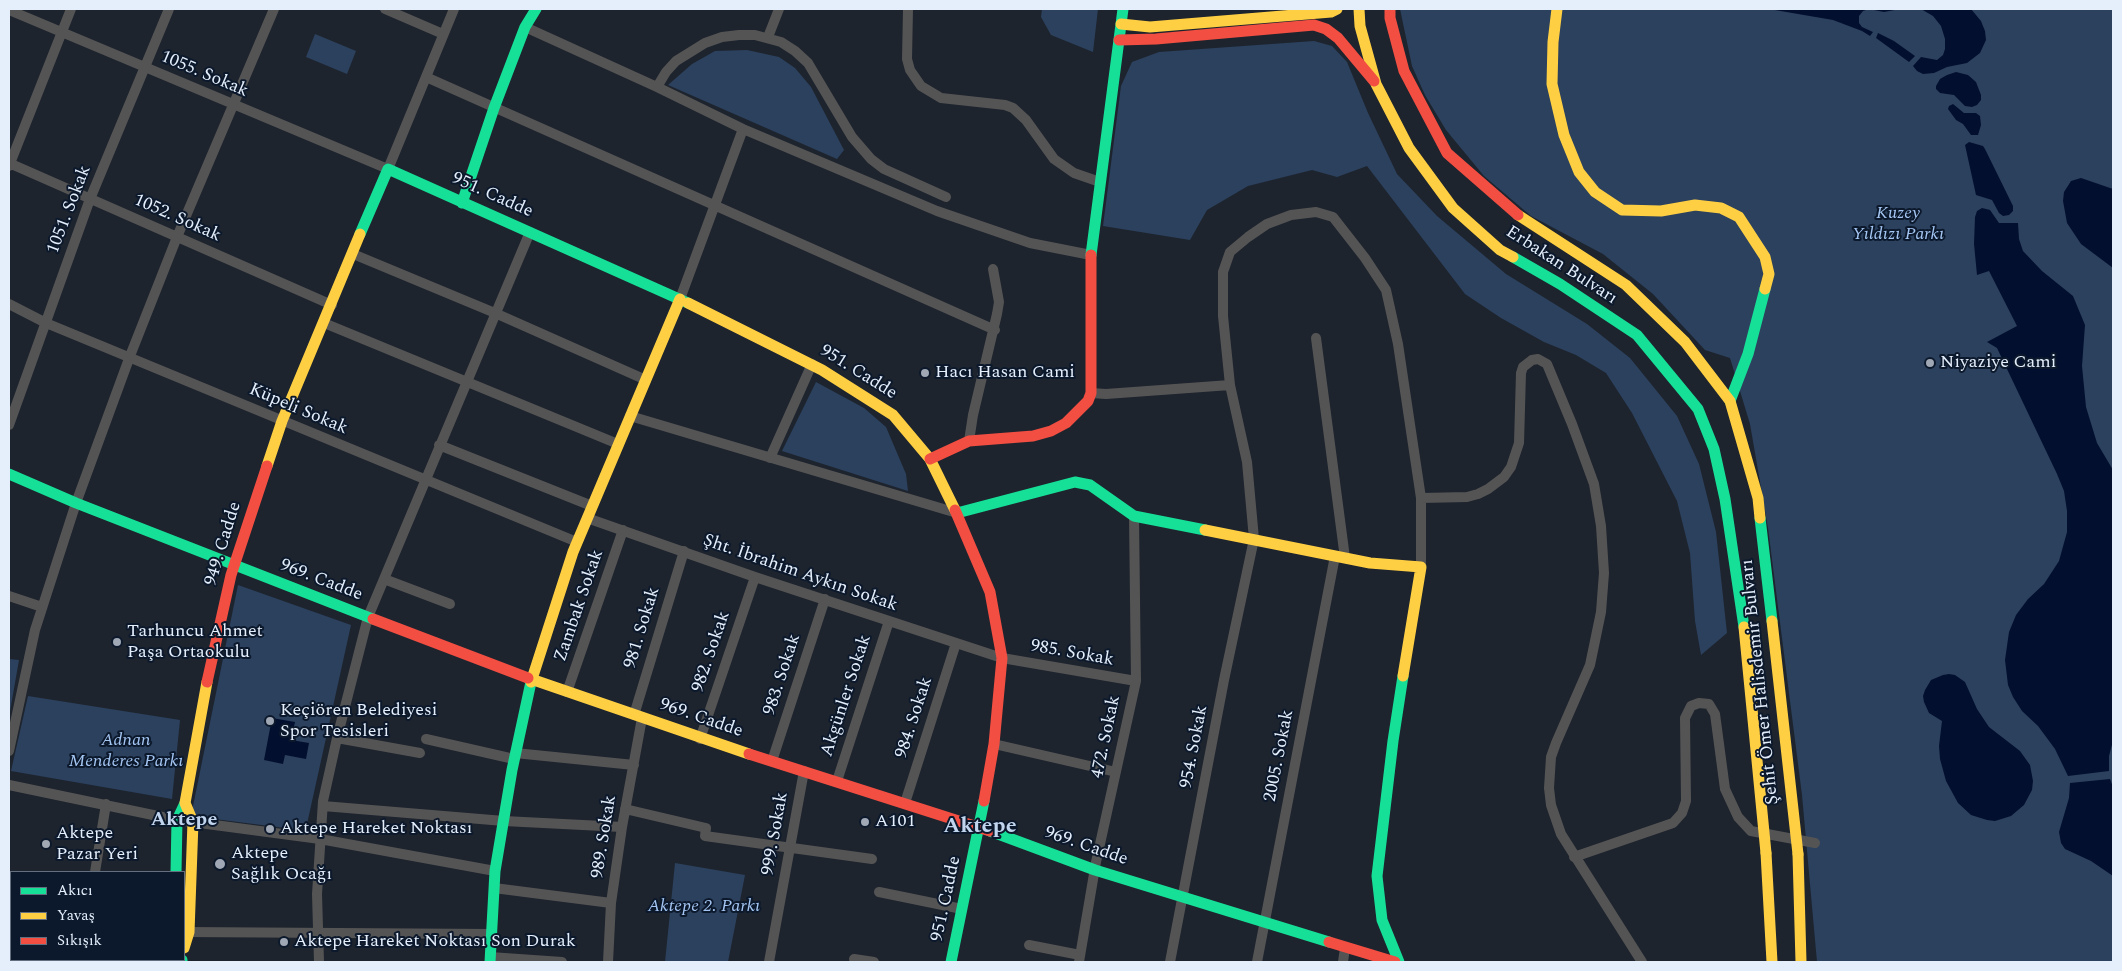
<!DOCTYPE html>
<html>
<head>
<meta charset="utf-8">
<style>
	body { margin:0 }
	#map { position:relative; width:2122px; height:971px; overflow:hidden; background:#1d242e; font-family:Spectral,serif }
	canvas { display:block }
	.frame { position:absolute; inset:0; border:10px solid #e5effc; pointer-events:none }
	.legend { position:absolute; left:10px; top:871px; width:175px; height:90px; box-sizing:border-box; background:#0c192c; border:1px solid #636f7f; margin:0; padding:6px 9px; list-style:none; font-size:15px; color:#e5effc }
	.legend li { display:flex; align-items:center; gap:10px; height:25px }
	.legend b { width:25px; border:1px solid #636f7f }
</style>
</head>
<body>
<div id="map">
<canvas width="2122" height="971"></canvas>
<div class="frame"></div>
<ul class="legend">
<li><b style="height:6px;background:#16e098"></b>Akıcı</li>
<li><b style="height:6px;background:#ffcf43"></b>Yavaş</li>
<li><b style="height:6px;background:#f24e42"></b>Sıkışık</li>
</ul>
</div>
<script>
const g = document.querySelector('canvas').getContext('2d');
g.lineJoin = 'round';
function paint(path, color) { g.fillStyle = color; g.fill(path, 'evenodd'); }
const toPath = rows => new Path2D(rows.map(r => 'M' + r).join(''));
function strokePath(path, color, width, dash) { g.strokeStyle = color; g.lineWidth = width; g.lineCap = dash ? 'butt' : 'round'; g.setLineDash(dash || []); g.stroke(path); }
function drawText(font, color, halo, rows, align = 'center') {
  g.font = font + ' Spectral,serif'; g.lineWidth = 4; g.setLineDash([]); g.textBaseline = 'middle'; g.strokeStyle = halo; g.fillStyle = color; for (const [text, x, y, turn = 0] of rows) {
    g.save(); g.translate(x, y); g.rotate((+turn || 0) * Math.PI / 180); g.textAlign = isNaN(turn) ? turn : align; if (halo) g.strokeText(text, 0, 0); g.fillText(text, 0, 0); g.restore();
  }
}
const green = toPath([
	[1042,9,1098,9,1093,52,1051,35,1041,17],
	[1400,9,2113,9,2113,962,1817,962,1802,795,1768,528,1750,424,1730,358,1705,350,1653,294,1603,254,1531,216,1484,176,1446,130,1425,95,1412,66],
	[315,34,356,51,347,74,306,57],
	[1314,41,1332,46,1347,62,1368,113,1397,174,1437,216,1506,274,1587,324,1630,358,1677,416,1699,464,1716,532,1727,633,1701,655,1695,621,1690,553,1677,501,1632,413,1606,373,1576,355,1544,342,1501,318,1465,294,1367,166,1337,177,1312,170,1248,186,1207,210,1190,240,1103,226,1121,86,1132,62,1159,52],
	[747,50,779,57,795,68,811,87,844,150,837,159,668,85,692,64,715,51],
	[816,382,864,408,886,427,906,474,908,491,782,451],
	[238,585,351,625,307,824,293,829,191,816],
	[9,659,19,660,9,717],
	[28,696,180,720,172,799,11,771],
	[675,863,745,875,728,962,665,962]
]);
const water = toPath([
	[1769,9,1900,9,1884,12,1869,9,1863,11,1859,16,1859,23,1862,27,1873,32,1870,36,1862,31,1833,20],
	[1921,9,1971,9,1981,21,1985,31,1986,40,1980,53,1967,63,1947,67,1934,73,1923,74,1917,71,1913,66,1921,57,1937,60,1943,55,1945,49,1945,39,1941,26,1933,16],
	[1878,33,1894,41,1915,56,1909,62,1876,38],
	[1956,72,1968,75,1976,82,1981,95,1981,100,1977,105,1972,107,1965,106,1954,95,1940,93,1936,89,1936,86,1940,79,1947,75],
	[1953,104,1964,113,1976,113,1980,116,1981,125,1978,135,1971,135,1963,124,1956,120,1948,109,1949,106],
	[1969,142,1983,146,1985,149,2013,206,2013,211,2009,215,2003,216,1999,213,1992,200,1976,195,1965,145],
	[2081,178,2113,189,2113,268,2081,244,2067,223,2063,201,2064,192,2071,181],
	[1982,208,1990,210,1999,223,2018,223,2019,239,2023,251,2042,271,2073,296,2085,325,2082,366,2086,407,2097,443,2113,470,2113,741,2109,756,2109,771,2068,776,2055,749,2038,726,2022,711,2013,697,2008,685,2005,660,2009,632,2016,615,2028,599,2044,584,2059,561,2067,532,2067,511,2064,491,2057,474,1997,348,1987,342,2017,326,1989,271,1977,275,1974,244,1975,217,1977,211],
	[1949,674,1955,675,1965,682,1977,709,1989,727,2020,751,2030,765,2033,781,2032,790,2024,805,2011,816,1995,821,1987,820,1971,815,1958,803,1946,781,1940,759,1939,746,1942,721,1929,713,1924,702,1923,696,1925,690,1931,680,1943,675],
	[272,718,295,722,291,740,309,743,306,759,285,755,283,764,264,760],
	[2110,779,2113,787,2113,876,2091,861,2065,849,2061,843,2059,832,2069,798,2070,783]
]);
const street = toPath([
	[385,9,443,34],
	[908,9,907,59,910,70,921,86,941,98,1005,105,1013,108,1026,120,1054,159,1074,173,1100,182],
	[9,10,388,169,454,9],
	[525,27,657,87,743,129,937,211,1030,243,1091,255],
	[768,37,779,9],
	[426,77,995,330],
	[657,87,666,72,676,61,705,43,722,37,739,35,755,35,781,42,795,51,808,63,852,137,871,159,884,169,946,197],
	[9,163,332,305],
	[9,166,71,9],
	[353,254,495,313,646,380],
	[680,299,743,129],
	[9,304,46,323,577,542],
	[324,323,618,444],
	[1316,338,1345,558],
	[1091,393,1106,394,1230,385],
	[630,416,957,513],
	[9,425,90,199,169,9],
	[969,441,973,415,997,314,999,302,993,269],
	[439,445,592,506],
	[770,458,812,364],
	[1421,498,1467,497,1478,494,1488,489,1504,477,1511,467,1519,443,1521,373,1523,367,1532,360,1538,359,1547,364,1572,424,1594,484,1601,526,1604,573,1601,612,1590,665,1556,743,1551,757,1549,788,1551,805,1561,834,1642,962],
	[587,518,755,577,1002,658,1136,681],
	[384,579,450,604],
	[9,596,42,607],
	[567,692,623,530],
	[634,715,684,551],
	[337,738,420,753],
	[426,739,514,759],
	[700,739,755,577],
	[994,744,1116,772],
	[9,751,35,630,76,503,130,356,177,237,274,9],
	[515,753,634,765],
	[772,761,825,599],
	[837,781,889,621],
	[9,785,177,820,320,839,495,871],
	[905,803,956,643],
	[323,806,504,821,622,827],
	[625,809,706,828,705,836,872,859],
	[1574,857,1673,823,1682,813,1686,801,1685,718,1691,706,1699,703,1709,704,1715,714,1725,789,1738,817,1751,831,1815,843],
	[95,872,106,804],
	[494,888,611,903],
	[879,892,962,909],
	[9,896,11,897],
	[184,932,492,934],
	[1029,945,1080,955],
	[490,957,562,962],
	[854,959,874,962],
	[319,962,317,894,323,801,337,738,368,617,530,232],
	[608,962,611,903,622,827,642,718],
	[769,962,804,771],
	[1079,962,1096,862,1136,681,1134,516],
	[1170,962,1224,680,1254,539,1247,462,1230,385,1223,316,1223,272,1230,252,1248,237,1267,224,1291,215,1316,212,1333,217,1365,258,1386,290,1398,344,1421,498,1421,567],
	[1257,962,1335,556],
	[1343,962,1345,948]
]);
const fast = toPath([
	[462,203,494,108,525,27,536,9],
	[360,234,388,169,688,303],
	[1091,255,1123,9],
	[1513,257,1560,284,1637,335,1698,409,1714,449,1725,499,1744,627],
	[1730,401,1748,354,1765,289],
	[9,474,76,503,373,619],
	[957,513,1075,482,1090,485,1134,516,1205,530],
	[1760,518,1772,621],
	[990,831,1095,870,1329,942],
	[176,872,177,820,185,803],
	[182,960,182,962],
	[490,962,495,871,512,770,531,682],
	[951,962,984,801],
	[1399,962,1382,920,1377,876,1393,741,1403,676]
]);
const slow = toPath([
	[1359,9,1360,26,1376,84,1409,148,1453,208,1500,250,1513,257],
	[1557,9,1553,42,1552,84,1564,135,1579,172,1595,192,1622,210,1661,211,1695,205,1721,208,1739,217,1765,257,1769,274,1765,289],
	[1121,24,1150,27,1331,12,1337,9],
	[1518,215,1626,285,1685,342,1730,401,1758,498,1760,518],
	[688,303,822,370,893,415,930,459,955,510],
	[267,466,282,421,360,234],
	[1205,530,1370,563,1421,567,1403,676],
	[528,678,749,754],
	[531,682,573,552,680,299],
	[1766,853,1772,962],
	[1798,854,1801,962],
	[184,948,189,932,193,822,185,803,207,682]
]);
const jam = toPath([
	[1390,9,1390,18,1404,71,1447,153,1518,215],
	[1119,40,1156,39,1314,25,1326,29,1338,38,1374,81],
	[930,459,969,441,1033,436,1051,431,1066,423,1088,401,1091,393,1091,255],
	[955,510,990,592,1002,658,994,744,984,801],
	[373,619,528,678],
	[207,682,231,575,267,466],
	[749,754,990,831],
	[1329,942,1395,962]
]);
const slowBridge = toPath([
	[1772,621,1798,854],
	[1744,627,1766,853]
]);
const markers = [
	[1930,363,5,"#9fa8b4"],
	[925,373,5,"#9fa8b4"],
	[117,642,5,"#9fa8b4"],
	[270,721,5,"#9fa8b4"],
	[865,822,5,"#9fa8b4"],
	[270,829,5,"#9fa8b4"],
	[46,844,5,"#9fa8b4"],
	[220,864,6,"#9fa8b4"],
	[284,942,5,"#9fa8b4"]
];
const streetNames = [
	["1055. Sokak",204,75,23],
	["951. Cadde",492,196,24],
	["1051. Sokak",70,210,-69],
	["1052. Sokak",177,219,24],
	["Erbakan Bulvarı",1561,266,33],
	["951. Cadde",858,373,32],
	["Küpeli Sokak",298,410,23],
	["949. Cadde",224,544,-73],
	["Şht. İbrahim Aykın Sokak",800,574,19],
	["969. Cadde",321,581,21],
	["Zambak Sokak",580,606,-71],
	["981. Sokak",643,628,-73],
	["982. Sokak",712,652,-71],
	["985. Sokak",1072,654,10],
	["983. Sokak",783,675,-72],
	["Şehit Ömer Halisdemir Bulvarı",1761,682,-96],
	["Akgünler Sokak",847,696,-72],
	["984. Sokak",915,718,-72],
	["969. Cadde",701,719,19],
	["472. Sokak",1107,737,-78],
	["954. Sokak",1195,747,-79],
	["2005. Sokak",1280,756,-79],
	["999. Sokak",776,834,-80],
	["989. Sokak",605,837,-81],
	["969. Cadde",1086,847,19],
	["951. Cadde",947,899,-78]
];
const parkNames = [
	["Kuzey",1898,214],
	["Yıldızı Parkı",1898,235],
	["Adnan",126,741],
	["Menderes Parkı",126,762],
	["Aktepe 2. Parkı",704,907]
];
const poiNames = [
	["Niyaziye Cami",1940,363],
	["Hacı Hasan Cami",935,373],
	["Tarhuncu Ahmet",127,632],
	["Paşa Ortaokulu",127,653],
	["Keçiören Belediyesi",280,711],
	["Spor Tesisleri",280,732],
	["A101",875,822],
	["Aktepe Hareket Noktası",280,829],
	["Aktepe",56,834],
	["Pazar Yeri",56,855],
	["Aktepe",231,854],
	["Sağlık Ocağı",231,875],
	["Aktepe Hareket Noktası Son Durak",294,942]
];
const quarterNames = [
	["Aktepe",184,821]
];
const districtNames = [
	["Aktepe",980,828]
];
paint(green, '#2c415e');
paint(water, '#030f2f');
strokePath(street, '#555454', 10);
strokePath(fast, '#16e098', 11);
strokePath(slow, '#ffcf43', 11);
strokePath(jam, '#f24e42', 11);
strokePath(slowBridge, '#ffcf43', 11);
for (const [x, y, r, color] of markers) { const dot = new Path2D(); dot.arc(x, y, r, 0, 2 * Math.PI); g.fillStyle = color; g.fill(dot); strokePath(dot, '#0c192c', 2); }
drawText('18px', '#e5effc', '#0c192c', streetNames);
drawText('italic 18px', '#a5c6f3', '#0c192c', parkNames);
drawText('18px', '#e5effc', '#0c192c', poiNames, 'left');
drawText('bold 20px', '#c2d5ef', '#0c192c', quarterNames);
drawText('bold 22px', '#c2d5ef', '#0c192c', districtNames);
</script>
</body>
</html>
